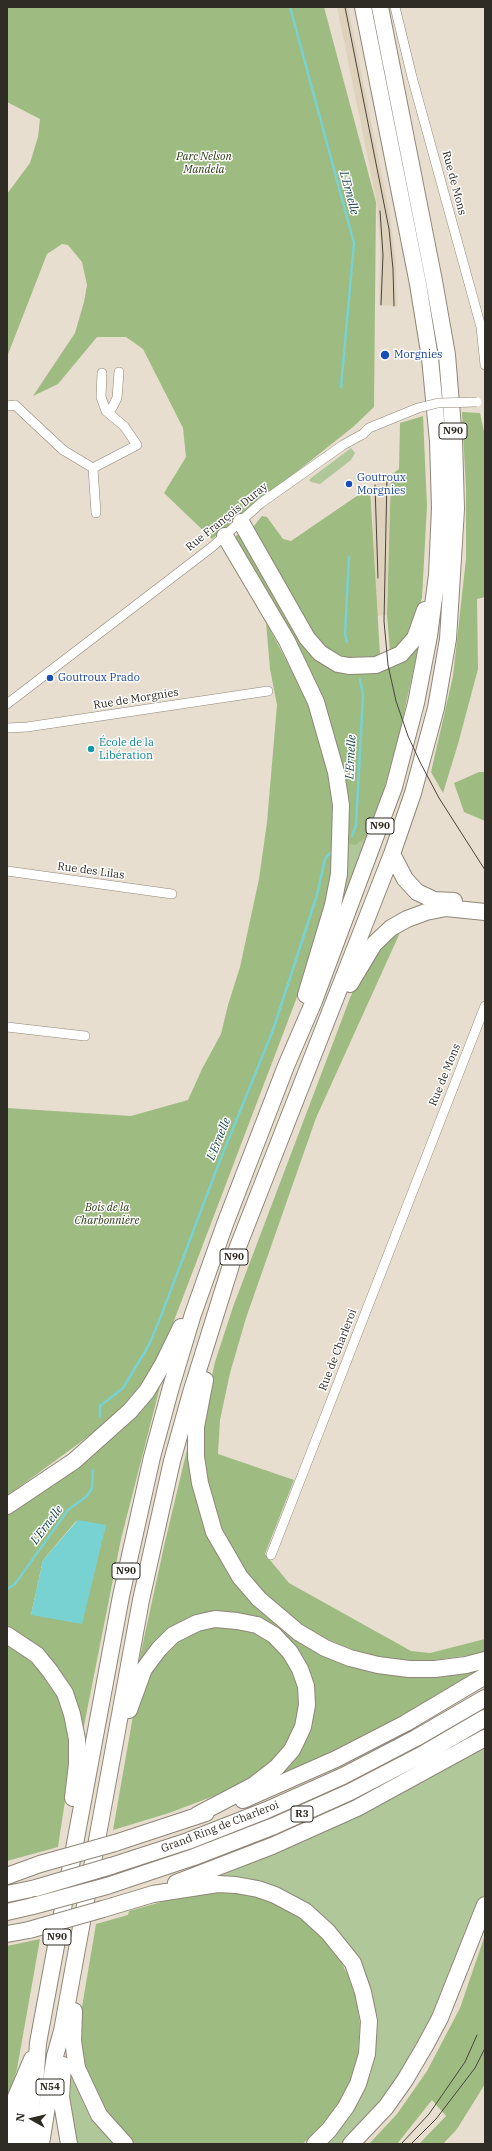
<!DOCTYPE html>
<html>
<head>
<meta charset="utf-8">
<style>
	body { margin:0 }
	#map { position:relative; width:492px; height:2151px; overflow:hidden; background:#e8decf; font-family:"IBM Plex Serif",serif }
	canvas { display:block }
	.frame { position:absolute; inset:0; border:8px solid #2f2b25; pointer-events:none }
	.north { position:absolute; left:12px; top:2099px; width:40px; height:40px; -webkit-text-stroke:3px #fff; paint-order:stroke; rotate:278deg; font-size:11px; font-weight:700; line-height:16px; text-align:center; color:#2f2b25 }
	.north::after { content:''; display:block; margin:auto; width:14px; height:18px; background:#2f2b25; clip-path:polygon(50% 0,100% 100%,50% 72%,0 100%) }
</style>
</head>
<body>
<div id="map">
<canvas width="492" height="2151"></canvas>
<div class="frame"></div>
<div class="north">N</div>
</div>
<script>
const g = document.querySelector('canvas').getContext('2d');
g.lineJoin = 'round';
function paint(path, color) { g.fillStyle = color; g.fill(path, 'evenodd'); }
const toPath = rows => new Path2D(rows.map(r => 'M' + r).join(''));
function strokePath(path, color, width, dash) { g.strokeStyle = color; g.lineWidth = width; g.lineCap = dash ? 'butt' : 'round'; g.setLineDash(dash || []); g.stroke(path); }
function drawText(font, color, halo, rows, align = 'center') {
  g.font = font + ' "IBM Plex Serif",serif'; g.lineWidth = 3; g.setLineDash([]); g.textBaseline = 'middle'; g.strokeStyle = halo; g.fillStyle = color; for (const [text, x, y, turn = 0] of rows) {
    g.save(); g.translate(x, y); g.rotate((+turn || 0) * Math.PI / 180); g.textAlign = isNaN(turn) ? turn : align; if (halo) g.strokeText(text, 0, 0); g.fillText(text, 0, 0); g.restore();
  }
}
const built = toPath([
	[337,7,348,7,390,215,396,263,397,306,379,305,380,243,376,199],
	[391,474,387,615,376,616,372,487]
]);
const green = toPath([
	[351,448,355,453,351,460,320,484,311,482,309,480,311,478],
	[368,836,334,924,346,843],
	[485,1747,485,1893,453,1972,422,2041,369,2118,342,2144,321,2144,369,2056,350,1952,211,1880,365,1812],
	[70,2071,119,2144,77,2144,69,2092]
]);
const forest = toPath([
	[7,7,324,7,376,202,374,407,353,427,212,539,164,493,186,457,183,428,143,349,126,337,97,337,58,384,33,396,75,333,84,302,87,285,82,262,68,245,62,244,47,254,7,357,7,194,30,163,38,137,40,119,7,102],
	[462,412,480,413,485,436,485,597,477,599,478,669,458,744,443,793,431,772,453,676,466,559,466,490],
	[423,416,427,506,422,598,411,630,401,643,390,652,387,615,391,475,399,469,400,423],
	[370,487,380,655,370,659,346,658,319,643,253,527,262,516,267,517,283,539,291,541],
	[237,535,240,535,294,625,345,670,420,639,398,741,383,793,368,836,355,845,346,843,342,780,235,538],
	[266,622,303,692,318,734,329,776,334,816,333,850,330,885,320,924,305,976,180,1305,165,1344,146,1379,124,1406,93,1433,7,1496,7,1108,131,1116,188,1100,202,1069,221,1034,228,1005,240,967,259,879,267,822,277,705,270,669],
	[479,772,485,772,485,821,464,812,454,783],
	[403,926,316,1118,246,1318,230,1373,220,1420,218,1454,294,1480,265,1554,289,1583,411,1651,430,1653,485,1639,485,1653,427,1661,394,1660,370,1656,343,1646,315,1634,292,1619,269,1599,250,1578,232,1551,215,1514,206,1477,202,1444,206,1402,215,1362,233,1307,350,998,364,967,386,939],
	[162,1379,121,1539,81,1741,77,1717,7,1630,7,1512],
	[77,1520,31,1615,43,1560],
	[191,1433,193,1474,238,1583,349,1661,485,1667,395,1721,332,1753,266,1782,310,1719,282,1637,201,1617,137,1670,165,1542],
	[232,1626,263,1636,275,1645,288,1661,297,1679,300,1701,296,1725,287,1744,269,1764,251,1778,230,1790,169,1813,113,1830,133,1716,152,1671,162,1656,175,1642,194,1632,209,1627],
	[7,1643,28,1659,44,1675,57,1696,65,1718,70,1755,68,1781,58,1847,7,1861],
	[223,1891,251,1894,275,1903,297,1914,323,1936,336,1953,348,1975,356,1998,360,2024,358,2055,350,2084,332,2115,319,2131,302,2144,136,2144,123,2134,106,2113,85,2068,80,2045,81,2013,96,1924,128,1915,129,1911,190,1894],
	[485,1935,485,2084,457,2129,443,2144,419,2144,446,2116,432,2100,397,2144,369,2144,397,2114,427,2071,460,2008],
	[40,1939,17,2069,7,2103,7,1946]
]);
const water = toPath([
	[78,1520,106,1525,82,1624,31,1615,43,1560]
]);
const stream = toPath([
	[290,7,354,243,341,387],
	[347,642,345,634,349,557],
	[352,836,356,825,363,695,360,679],
	[100,1417,100,1406,123,1388,149,1345,161,1316,219,1163,273,1030,317,895,325,859,330,853],
	[7,1589,15,1584,68,1510,87,1496,92,1488,93,1470]
]);
const street = toPath([
	[395,7,412,77,481,327,485,365],
	[7,406,15,405,63,450,93,468,137,445,124,426,106,411,101,397,102,373],
	[106,411,112,408,117,398,119,372],
	[93,468,96,513],
	[7,704,212,547,261,503,343,445,363,434],
	[7,728,27,727,268,691],
	[7,871,172,894],
	[7,1027,85,1036],
	[271,1555,485,1006]
]);
const highway = toPath([
	[241,522,307,638,320,653,338,664,349,666,376,665,401,654,415,638,425,610],
	[225,536,287,641,316,702,336,772,341,805,339,874,333,905,306,995],
	[392,854,405,879,417,892,434,900,454,901],
	[350,984,374,944,391,928,407,919,426,912,446,908,485,912],
	[205,1380,196,1427,196,1457,200,1483,214,1532,240,1577,259,1599,298,1632,325,1648,350,1658,378,1665,409,1669,435,1669,466,1665,485,1660],
	[7,1506,74,1461,130,1411,147,1391,163,1364,181,1327],
	[7,1635,37,1655,50,1671,65,1693,72,1714,77,1739,77,1764,73,1798],
	[129,1710,144,1669,159,1649,173,1635,197,1623,215,1619,237,1621,257,1625,274,1635,290,1652,300,1669,306,1686,307,1705,303,1727,292,1750,277,1767,254,1785,197,1815],
	[243,1800,336,1759,406,1723,485,1676],
	[115,1843,206,1813],
	[111,1866,188,1841,267,1810,343,1776,416,1738,485,1698],
	[7,1876,40,1864],
	[176,1883,272,1846,357,1808,485,1738],
	[107,1886,194,1857,274,1826,350,1792,425,1753,485,1718],
	[7,1894,36,1888],
	[103,1909,153,1894,218,1884,236,1885,258,1889,275,1895,305,1911,328,1932,353,1963,363,1992,369,2021,367,2054,358,2084,346,2107,329,2130,315,2144],
	[7,1912,33,1906],
	[7,1934,29,1930],
	[74,2011,73,2041,77,2068,99,2115,125,2144],
	[63,2065,61,2097,69,2144],
	[7,2118,32,2059],
	[13,2144,20,2105],
	[25,2144,36,2072,38,2043,121,1596,152,1457,171,1387,193,1314,225,1224,286,1066,314,1001,394,787,416,703,429,636,437,575,440,508,438,441,430,358,418,284,363,7],
	[41,2144,55,2056,62,2031,141,1600,172,1461,191,1393,232,1262,392,854,413,793,436,708,448,639,456,509,454,440,447,355,434,281,380,7],
	[351,2144,386,2107,405,2080,425,2046,440,2018,485,1905]
]);
const tram = toPath([
	[345,7,389,229,393,269,394,306],
	[380,211,383,255,381,305],
	[387,476,384,621,388,665,396,701,408,736,421,764,439,798,485,870],
	[375,485,378,578],
	[401,2144,429,2114,465,2062,477,2035],
	[411,2144,436,2119,475,2068,485,2048]
]);
const streetBridge = toPath([
	[363,434,369,428,418,408,438,403,477,402]
]);
const highwayBridge = toPath([
	[40,1864,115,1843],
	[36,1888,111,1866],
	[33,1906,107,1886],
	[29,1930,103,1909]
]);
const markers = [
	[385,355,5,"#1a4fb4"],
	[349,484,4,"#1a4fb4"],
	[50,678,4,"#1a4fb4"],
	[91,749,4,"#0f9aa8"]
];
const shields = [
	[453,431,28],
	[380,826,28],
	[234,1257,28],
	[126,1571,28],
	[302,1814,22],
	[57,1937,28],
	[50,2087,28]
];
const shieldNames = [
	["N90",453,431],
	["N90",380,826],
	["N90",234,1257],
	["N90",126,1571],
	["R3",302,1814],
	["N90",57,1937],
	["N54",50,2087]
];
const parkNames = [
	["Parc Nelson",204,157],
	["Mandela",204,170],
	["Bois de la",107,1208],
	["Charbonnière",107,1221]
];
const streetNames = [
	["Rue de Mons",454,183,75],
	["Rue François Duray",227,517,-39],
	["Rue de Morgnies",136,699,-9],
	["Rue des Lilas",91,871,8],
	["Rue de Mons",445,1075,-68],
	["Rue de Charleroi",338,1350,-69],
	["Grand Ring de Charleroi",220,1827,-21]
];
const transitNames = [
	["Morgnies",394,355],
	["Goutroux",357,478],
	["Morgnies",357,491],
	["Goutroux Prado",58,678]
];
const cultureNames = [
	["École de la",99,743],
	["Libération",99,756]
];
const waterNames = [
	["L'Ernelle",349,193,75],
	["L'Ernelle",351,757,-87],
	["L'Ernelle",219,1139,-68],
	["L'Ernelle",47,1525,-53]
];
paint(built, '#dfd2bd');
paint(green, '#b0c79a');
paint(forest, '#9ebb81');
paint(water, '#79d2d2');
strokePath(stream, '#79d2d2', 2.5);
strokePath(street, '#8f8678', 10);
strokePath(highway, '#8f8678', 18);
strokePath(street, '#fff', 9);
strokePath(highway, '#fff', 16);
strokePath(tram, '#49443d', 1);
strokePath(streetBridge, '#8f8678', 10, []);
strokePath(highwayBridge, '#8f8678', 18, []);
strokePath(streetBridge, '#fff', 9);
strokePath(highwayBridge, '#fff', 16);
for (const [x, y, r, color] of markers) { const dot = new Path2D(); dot.arc(x, y, r, 0, 2 * Math.PI); g.fillStyle = color; g.fill(dot); strokePath(dot, '#fff', 1.5); }
for (const [x, y, w] of shields) { const box = new Path2D(); box.roundRect(x - w / 2, y - 8, w, 16, 3); g.fillStyle = '#fff'; g.fill(box); strokePath(box, '#2f2b25', 1); }
drawText('bold 10px', '#2f2b25', null, shieldNames);
drawText('italic 11px', '#27390f', '#fff', parkNames);
drawText('11px', '#2f2b25', '#fff', streetNames);
drawText('11px', '#164399', '#fff', transitNames, 'left');
drawText('11px', '#0d838f', '#fff', cultureNames, 'left');
drawText('italic 12px', '#1b4545', '#fff', waterNames);
</script>
</body>
</html>
